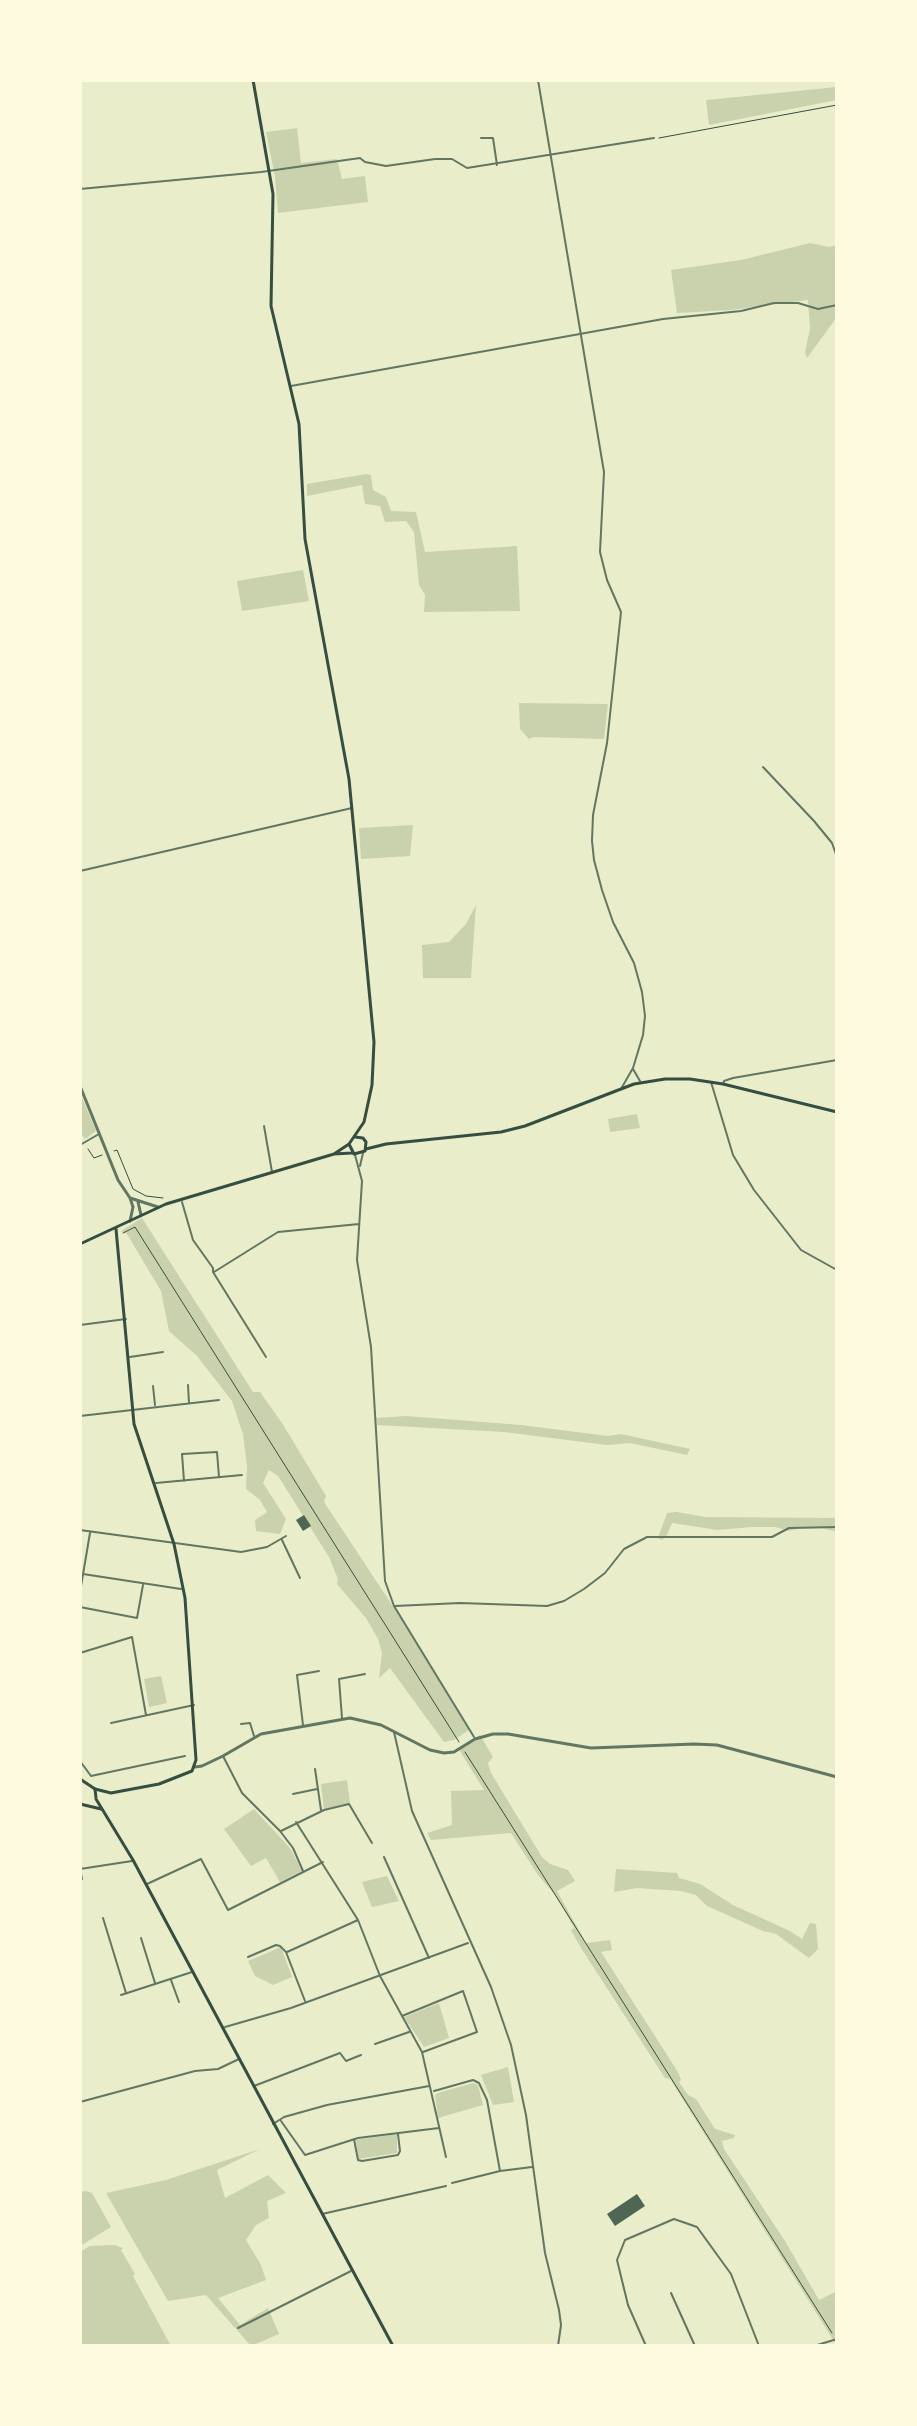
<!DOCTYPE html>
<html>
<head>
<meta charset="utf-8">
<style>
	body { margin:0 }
	#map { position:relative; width:917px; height:2426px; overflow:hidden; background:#e9edc9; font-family:"PT Sans Narrow",sans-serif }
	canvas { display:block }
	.frame { position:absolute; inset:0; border:82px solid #fefae0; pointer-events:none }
</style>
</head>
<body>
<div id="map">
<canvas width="917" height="2426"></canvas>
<div class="frame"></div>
</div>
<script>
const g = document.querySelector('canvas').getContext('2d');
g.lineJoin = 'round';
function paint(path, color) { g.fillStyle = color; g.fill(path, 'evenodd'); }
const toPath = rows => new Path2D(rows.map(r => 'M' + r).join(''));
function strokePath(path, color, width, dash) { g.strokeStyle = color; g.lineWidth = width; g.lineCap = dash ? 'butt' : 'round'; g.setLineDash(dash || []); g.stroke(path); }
const green = toPath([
	[837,87,837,100,709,125,706,100],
	[297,128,301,163,337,159,342,179,365,176,368,202,278,213,275,177,266,132],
	[810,243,829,247,837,245,837,317,807,358,805,352,810,329,808,300,731,310,677,313,671,270,741,260],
	[366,474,371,475,373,490,386,497,391,511,416,512,425,552,517,546,520,611,424,612,425,595,419,585,414,532,406,521,385,522,380,506,365,504,362,485,307,496,307,484],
	[303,570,309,601,242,611,237,581],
	[519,703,608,704,604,739,533,737,529,739,520,729],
	[413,825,410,856,361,859,359,828],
	[476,905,471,978,423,978,422,945,449,942,466,924],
	[80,1093,96,1131,85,1139,80,1132],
	[637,1114,640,1128,610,1132,608,1119],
	[142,1218,253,1392,260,1392,282,1423,326,1496,324,1502,406,1626,469,1730,454,1740,444,1742,390,1668,379,1678,382,1653,378,1639,366,1618,337,1584,338,1579,329,1557,278,1476,269,1470,263,1483,286,1519,280,1534,256,1531,255,1520,267,1512,260,1500,246,1489,247,1466,243,1434,232,1401,197,1356,169,1331,161,1291,127,1234,121,1231],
	[406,1416,521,1425,608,1436,621,1434,690,1449,687,1455,630,1443,607,1445,504,1432,377,1425,376,1418],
	[677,1512,706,1517,837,1518,837,1532,822,1528,801,1528,789,1531,775,1527,752,1527,717,1530,672,1523,667,1535,662,1540,658,1538,667,1513],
	[161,1676,167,1703,149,1707,144,1679],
	[480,1735,493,1757,488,1763,491,1773,542,1857,550,1864,568,1870,575,1881,557,1891,586,1943,610,1940,612,1950,601,1952,678,2072,681,2080,679,2082,688,2095,696,2099,715,2129,735,2135,734,2138,722,2141,724,2149,785,2241,819,2300,837,2291,837,2346,670,2079,665,2078,581,1948,571,1930,574,1928,555,1895,538,1875,511,1833,431,1840,427,1833,452,1825,451,1791,484,1790,458,1748],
	[347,1780,350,1803,324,1809,321,1784],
	[254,1809,290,1848,302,1871,280,1882,266,1858,251,1866,224,1829],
	[616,1869,677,1873,679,1878,700,1884,733,1905,790,1931,802,1939,810,1923,816,1924,818,1949,809,1958,776,1934,763,1931,707,1906,696,1895,681,1891,637,1888,614,1892],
	[387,1876,399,1901,372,1907,362,1882],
	[281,1947,292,1977,273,1985,255,1976,248,1961],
	[439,2003,449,2038,424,2047,404,2017],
	[508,2067,514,2102,493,2105,481,2075],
	[473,2083,478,2085,483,2105,438,2118,435,2095,438,2093],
	[397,2134,397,2153,358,2159,356,2140],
	[260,2149,217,2170,225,2198,268,2175,286,2193,267,2201,269,2218,256,2225,246,2240,261,2265,266,2280,218,2298,240,2325,268,2308,279,2334,251,2346,206,2295,168,2301,106,2193,166,2180],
	[85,2191,92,2193,111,2227,80,2246,80,2192],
	[114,2245,123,2248,121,2250,135,2274,133,2276,171,2346,80,2345,80,2252,90,2246]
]);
const building = toPath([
	[304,1515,311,1526,303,1531,296,1520],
	[637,2194,645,2206,615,2226,607,2214]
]);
const path = toPath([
	[659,138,837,105],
	[88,1149,94,1158,102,1155],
	[114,1151,117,1150,133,1189,146,1196,163,1198],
	[123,1233,135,1227,459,1742],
	[465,1752,832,2333]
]);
const minor = toPath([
	[538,80,604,472,600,552,607,580,621,612,607,743,593,815,592,841,594,860,602,890,613,922,634,963,642,992,645,1016,643,1035,633,1068,621,1089],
	[481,138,493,138,497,165],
	[80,189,261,172,360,158,365,162,386,166,435,159,452,159,467,168,654,138],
	[291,386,663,319,741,311,774,303,798,303,818,309,837,305],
	[763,767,814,821,832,843,837,857],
	[80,871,352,808],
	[633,1069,640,1081],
	[711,1082,733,1155,754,1190,801,1250,837,1270],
	[723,1084,724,1081,733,1078,837,1060],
	[264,1126,272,1172],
	[80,1145,99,1134],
	[355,1155,362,1181,357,1260,371,1347,385,1581,394,1606,474,1737],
	[360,1166,363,1153],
	[182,1202,193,1240,213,1268,213,1272,266,1357],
	[214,1272,278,1232,359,1224],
	[80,1325,126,1319],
	[130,1357,163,1352],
	[188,1385,189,1403],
	[153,1386,155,1405],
	[80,1416,219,1400],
	[184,1481,182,1454,217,1452,219,1477],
	[156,1483,242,1475],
	[80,1530,241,1552,267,1547,286,1536],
	[282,1540,300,1578],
	[83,1574,181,1589],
	[80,1592,90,1533],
	[395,1606,460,1603,547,1606,564,1601,584,1589,605,1573,624,1549,647,1537,772,1537,789,1528,837,1527],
	[80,1607,137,1618,143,1585],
	[80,1653,132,1637,146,1715],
	[342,1718,339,1679,365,1674],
	[111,1723,194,1705],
	[241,1724,250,1723,254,1736],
	[303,1725,297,1675,319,1671],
	[394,1732,412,1811,491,1987,511,2045,526,2115,545,2253,559,2310,561,2325,558,2346],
	[223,1756,242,1793,280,1831,293,1848,303,1871],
	[80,1761,91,1776,185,1756],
	[315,1769,321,1810],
	[293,1794,317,1789],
	[296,1822,358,1920,380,1976,422,2052,446,2157],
	[281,1831,324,1810,349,1804,372,1843],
	[384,1857,429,1958],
	[82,1879,80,1869,132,1861],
	[147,1884,201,1859,228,1910,323,1862],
	[103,1918,126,1993],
	[141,1938,155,1983],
	[287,1952,358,1920],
	[248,1957,276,1945,280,1946,286,1952,305,2001],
	[171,1980,179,2002],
	[121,1995,192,1972],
	[402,2016,463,1991,477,2032,423,2052],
	[225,2027,291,2008,468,1943],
	[375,2044,409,2032],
	[254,2086,340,2053,346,2061,361,2055],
	[434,2091,473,2080,479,2083,487,2100,500,2171],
	[80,2102,195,2071,218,2069,239,2059],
	[281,2121,305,2155,358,2138,439,2128],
	[273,2124,284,2117,327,2105,429,2086],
	[354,2139,358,2160,362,2161,398,2155,400,2151,398,2134],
	[452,2183,500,2171,532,2167],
	[322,2214,446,2186],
	[671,2293,695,2346],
	[238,2328,351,2271],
	[646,2346,628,2305,617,2260,625,2240,674,2219,697,2227,731,2274,759,2346],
	[814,2346,837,2339]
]);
const tertiary = toPath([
	[80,1086,118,1180,130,1198,133,1207,130,1221],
	[130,1198,158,1207],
	[138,1202,141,1215],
	[195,1767,202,1766,223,1756,261,1734,350,1718,381,1725,430,1750,444,1753,454,1752,475,1739,493,1734,508,1734,591,1748,694,1744,717,1745,837,1777]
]);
const secondary = toPath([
	[253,80,273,194,271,306,299,424,305,539,349,779,374,1042,372,1085,364,1122,349,1144,334,1154],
	[349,1144,354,1154,365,1151,366,1142,363,1138,355,1137],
	[366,1149,386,1144,501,1132,525,1126,634,1084,665,1079,690,1079,723,1084,837,1112],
	[80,1244,166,1204,334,1154,352,1153],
	[95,1789,111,1793,159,1784,192,1771,196,1760,185,1598,174,1544,134,1424,116,1229]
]);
const primary = toPath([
	[80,1779,95,1789,96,1798],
	[96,1799,133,1860,393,2346],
	[80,1804,101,1809]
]);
paint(green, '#cad2ad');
paint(building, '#4f6655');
strokePath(path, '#344e41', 1);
strokePath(minor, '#617663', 2);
strokePath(tertiary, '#617663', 3);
strokePath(secondary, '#344e41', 3);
strokePath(primary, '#344e41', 3);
</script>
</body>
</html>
